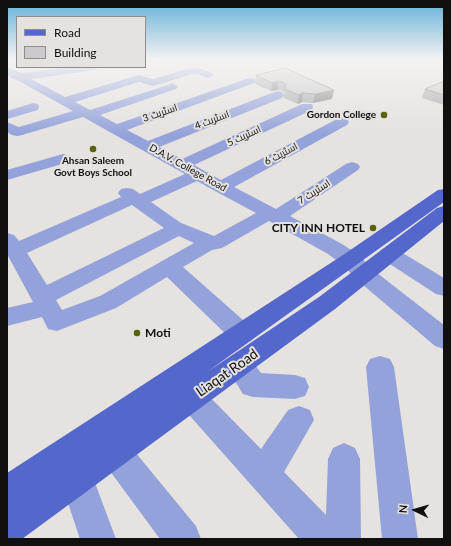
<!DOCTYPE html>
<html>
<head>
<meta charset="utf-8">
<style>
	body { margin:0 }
	#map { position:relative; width:451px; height:546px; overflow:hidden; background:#e5e2df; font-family:Lato,sans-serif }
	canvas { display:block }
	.frame { position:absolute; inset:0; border:8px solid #11100f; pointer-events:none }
	.legend { position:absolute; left:16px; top:16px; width:130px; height:52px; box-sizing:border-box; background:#e5e2df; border:1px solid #908e8c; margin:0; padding:5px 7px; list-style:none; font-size:12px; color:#11100f }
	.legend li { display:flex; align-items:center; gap:8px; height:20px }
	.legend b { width:20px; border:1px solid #908e8c }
	.north { position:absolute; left:395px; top:490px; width:40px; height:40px; -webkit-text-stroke:3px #e5e2df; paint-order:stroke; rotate:275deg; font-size:11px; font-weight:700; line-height:16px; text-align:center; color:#11100f }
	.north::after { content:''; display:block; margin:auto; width:14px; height:18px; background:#11100f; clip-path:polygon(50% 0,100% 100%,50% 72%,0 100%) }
</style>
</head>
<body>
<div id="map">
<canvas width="451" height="546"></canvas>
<div class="frame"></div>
<ul class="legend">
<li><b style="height:5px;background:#5467cb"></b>Road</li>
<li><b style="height:11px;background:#cbcace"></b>Building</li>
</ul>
<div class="north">N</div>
</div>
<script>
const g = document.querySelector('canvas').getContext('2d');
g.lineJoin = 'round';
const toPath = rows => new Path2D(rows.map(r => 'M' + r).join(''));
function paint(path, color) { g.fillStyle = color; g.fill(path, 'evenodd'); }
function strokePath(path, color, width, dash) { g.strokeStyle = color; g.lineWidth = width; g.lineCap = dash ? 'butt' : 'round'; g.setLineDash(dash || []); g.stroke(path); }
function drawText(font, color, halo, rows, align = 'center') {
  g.font = font + ' Lato,Cairo,sans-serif'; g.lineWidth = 4; g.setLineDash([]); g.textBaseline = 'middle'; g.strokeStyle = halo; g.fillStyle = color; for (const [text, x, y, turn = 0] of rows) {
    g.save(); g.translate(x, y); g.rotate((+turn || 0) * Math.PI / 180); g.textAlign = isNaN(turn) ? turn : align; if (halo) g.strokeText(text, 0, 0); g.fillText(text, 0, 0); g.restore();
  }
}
const minor = toPath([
	[145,59,160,59,159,61,145,63,145,59],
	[7,67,21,73,70,67,100,67,95,70,31,79,65,97,139,75,153,79,187,69,199,68,212,73,214,75,208,78,197,74,192,74,153,86,139,82,75,102,90,110,168,85,172,83,176,85,178,87,176,89,100,115,117,124,246,79,250,78,254,79,256,81,254,83,127,130,148,141,274,92,278,91,282,92,284,95,282,98,159,147,182,159,302,104,312,104,313,107,312,110,194,165,221,180,337,119,342,118,347,119,349,122,347,125,234,187,276,209,346,164,352,162,358,164,360,167,358,170,290,216,342,244,359,255,372,269,444,325,444,349,435,346,356,279,343,265,328,254,269,221,222,248,212,250,183,267,251,327,255,334,251,341,242,344,233,341,167,277,116,308,57,331,48,329,42,317,7,326,7,308,33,302,7,254,7,233,14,235,19,241,121,197,118,193,121,189,127,188,133,189,140,194,185,174,83,117,22,135,17,136,12,135,7,132,7,122,19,127,73,111,17,80,13,79,7,74,7,67],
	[197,181,215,191,256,213,214,236,181,223,151,202,197,181],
	[132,205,164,228,47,285,27,253,132,205],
	[179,236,194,243,100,296,62,310,56,300,179,236],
	[33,103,38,104,39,107,38,110,7,119,7,111,33,103],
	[63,154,69,156,71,159,69,162,7,180,7,170,63,154],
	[389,247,396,249,444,278,444,296,436,294,382,259,379,254,382,249,389,247],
	[239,354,249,357,261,373,295,375,305,378,309,387,305,396,295,399,253,397,243,394,225,365,229,357,239,354],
	[380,356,390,359,394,367,418,539,382,539,366,367,370,359,380,356],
	[192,385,202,389,261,449,288,410,299,406,310,410,314,420,284,472,326,515,328,459,333,448,344,443,355,448,360,459,361,539,299,539,182,407,178,398,182,389,192,385],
	[115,437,126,441,196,526,201,539,160,539,104,463,99,452,104,441,115,437],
	[77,462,89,467,116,539,80,539,60,479,65,467,77,462]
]);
const major = toPath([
	[444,189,444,202,207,372,319,297,437,208,444,206,444,221,335,309,22,539,7,539,7,473,343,255,438,190,444,189]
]);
const wall = toPath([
	[285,68,332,99,313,103,302,102,298,104,284,98,284,93,282,91,278,90,271,91,255,84,256,75],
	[444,81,444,105,422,98,425,89]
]);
const shadedWall = toPath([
	[278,81,278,90,271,91,272,83],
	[334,90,332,99,313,103,315,94],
	[303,93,302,102,298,104,299,95]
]);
const building = toPath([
	[285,68,334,90,315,94,303,93,299,95,285,89,286,85,283,82,278,81,272,83,256,75,285,68],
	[444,81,444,95,425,89,444,81]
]);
const markers = [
	[384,115,4,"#5a6200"],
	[93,149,4,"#5a6200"],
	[373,228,4,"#5a6200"],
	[137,333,4,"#5a6200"]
];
const farStreetnames = [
	["اسٹریٹ 3",160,113,-19],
	["اسٹریٹ 4",212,120,-21],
	["اسٹریٹ 5",244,136,-25],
	["اسٹریٹ 6",281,154,-28],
	["D.A.V. College Road",188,168,29],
	["اسٹریٹ 7",314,192,-33]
];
const farPoinames = [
	["Gordon College",376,115],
	["Ahsan Saleem",93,161,"center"],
	["Govt Boys School",93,173,"center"]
];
const poiNames = [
	["CITY INN HOTEL",365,228],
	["Moti",145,333,"left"]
];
const nearStreetnames = [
	["Liaqat Road",227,373,-35]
];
paint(minor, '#93a2da');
paint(major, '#5467cb');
paint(wall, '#afaeb1');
paint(shadedWall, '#8e8d90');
paint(building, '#cbcace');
strokePath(building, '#8e8d90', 1);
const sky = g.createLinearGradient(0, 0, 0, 135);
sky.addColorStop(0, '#66b1d8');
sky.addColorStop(0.44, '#f3f2f1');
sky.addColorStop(1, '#f3f2f100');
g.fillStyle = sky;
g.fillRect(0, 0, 451, 135);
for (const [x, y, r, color] of markers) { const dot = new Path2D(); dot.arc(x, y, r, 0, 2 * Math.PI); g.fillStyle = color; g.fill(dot); strokePath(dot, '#e5e2df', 1.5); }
drawText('10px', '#11100f', '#e5e2df', farStreetnames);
drawText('bold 10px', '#11100f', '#e5e2df', farPoinames, 'right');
drawText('bold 12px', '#11100f', '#e5e2df', poiNames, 'right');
drawText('14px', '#11100f', '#e5e2df', nearStreetnames);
</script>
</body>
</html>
